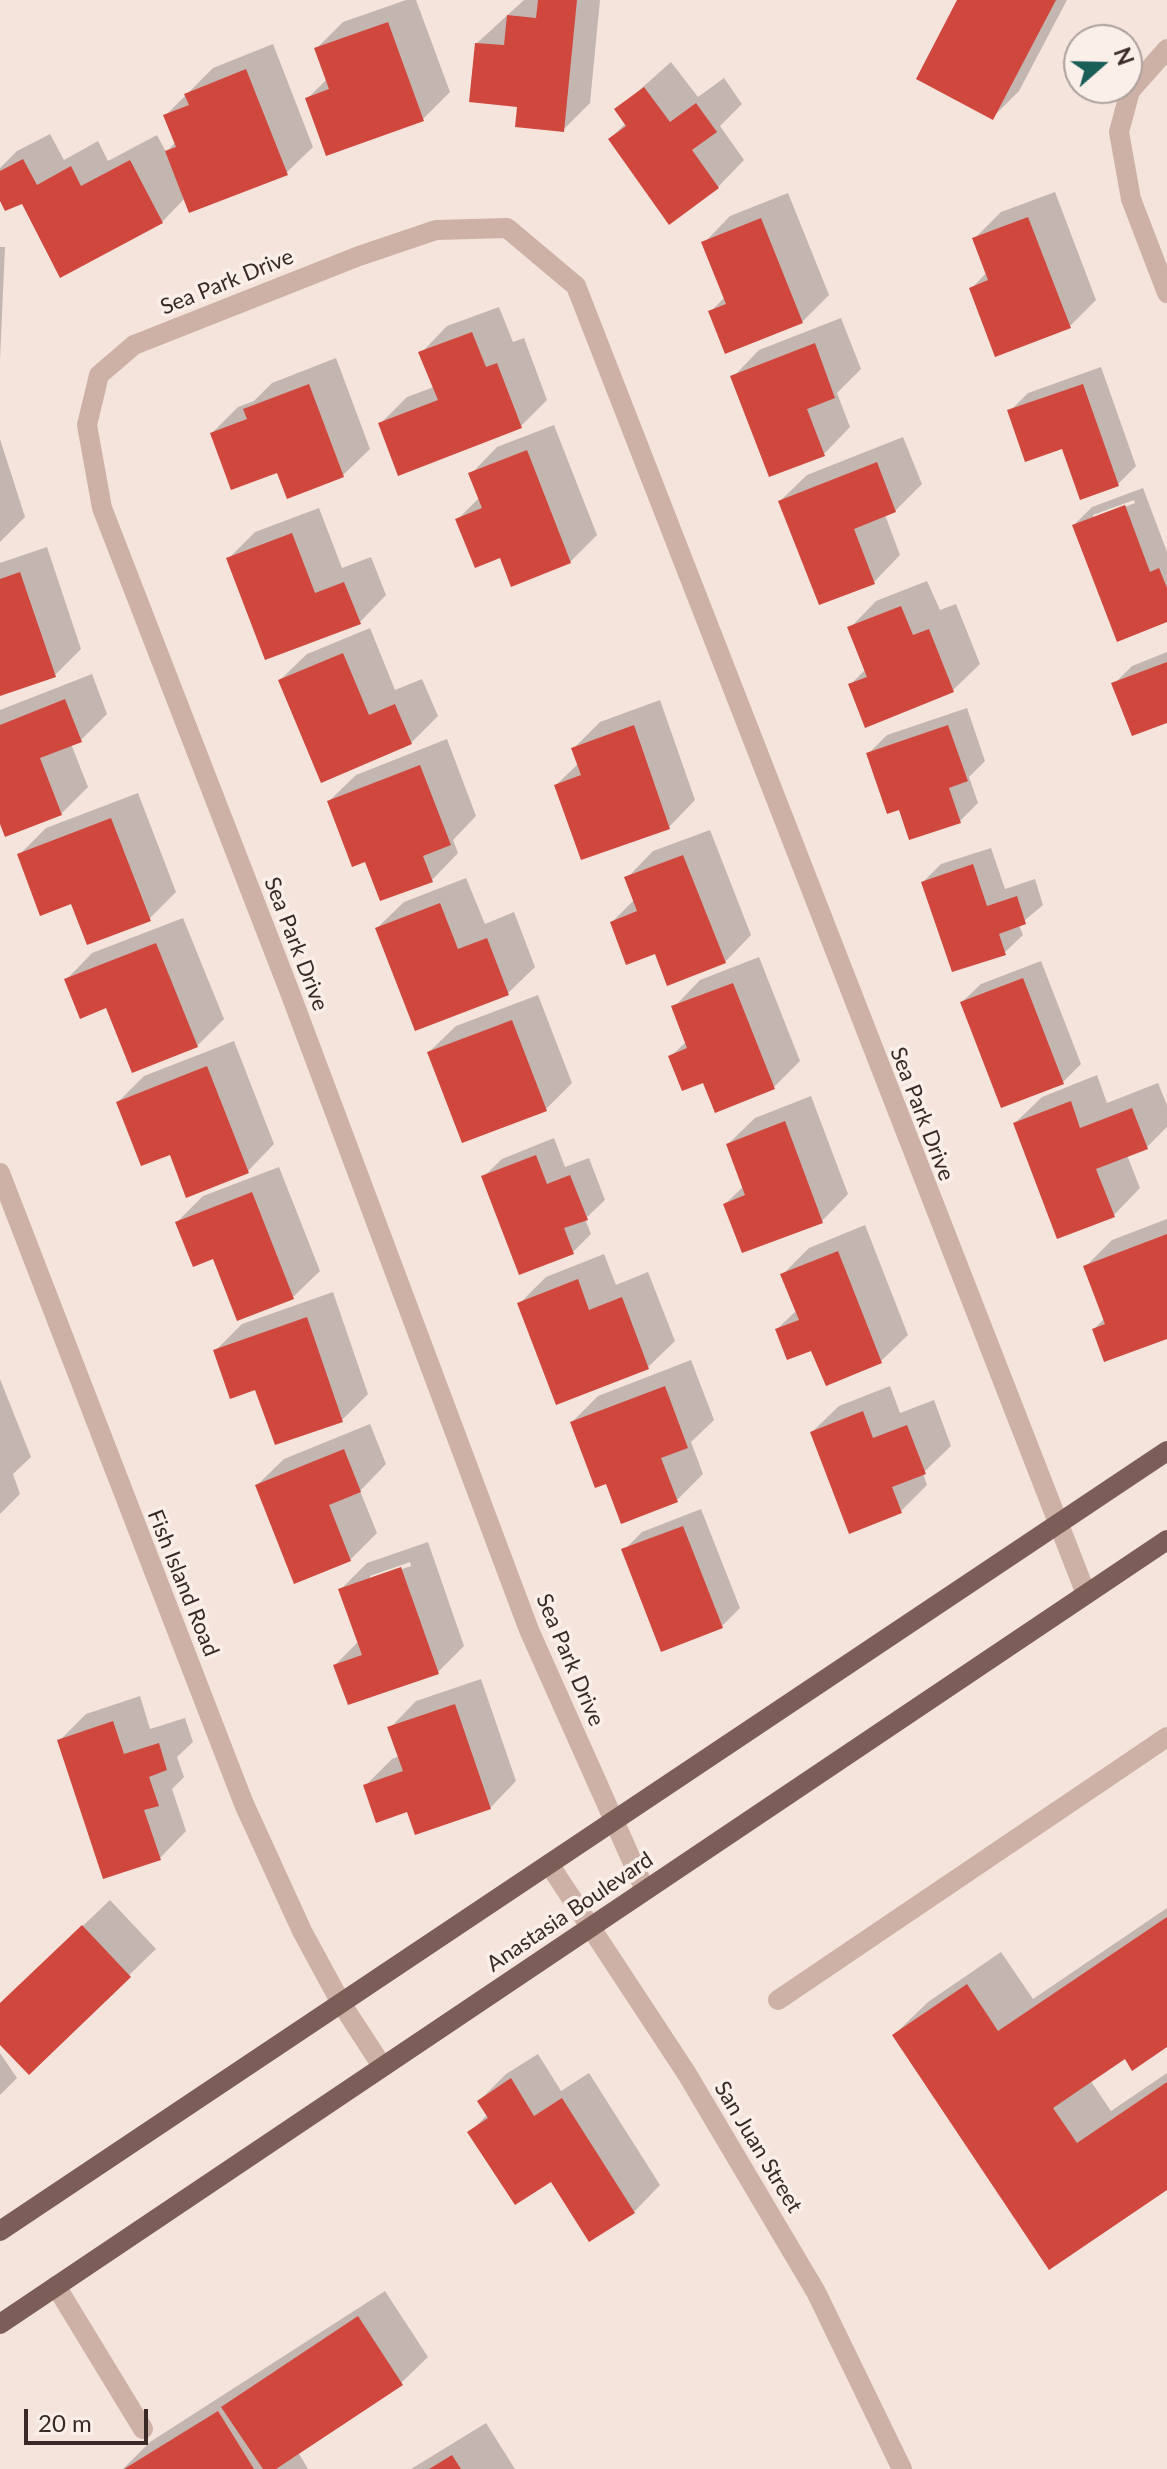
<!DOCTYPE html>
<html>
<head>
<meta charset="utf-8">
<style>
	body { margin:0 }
	#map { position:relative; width:1167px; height:2469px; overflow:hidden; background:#f4e4dc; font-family:Lato,sans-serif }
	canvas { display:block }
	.north { position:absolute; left:1063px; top:24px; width:80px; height:80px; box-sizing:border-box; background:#fbefe9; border:2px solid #ada09c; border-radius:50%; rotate:70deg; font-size:22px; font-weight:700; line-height:32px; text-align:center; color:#392a28 }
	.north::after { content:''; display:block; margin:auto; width:28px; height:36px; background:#195e57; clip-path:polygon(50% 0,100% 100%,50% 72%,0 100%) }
	.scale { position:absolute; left:24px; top:2409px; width:124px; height:36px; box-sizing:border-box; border:4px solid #392a28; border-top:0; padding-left:10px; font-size:24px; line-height:28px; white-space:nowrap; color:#392a28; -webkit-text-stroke:6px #fbefe9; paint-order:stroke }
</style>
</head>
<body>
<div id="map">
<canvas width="1167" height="2469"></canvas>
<div class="north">N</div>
<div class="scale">20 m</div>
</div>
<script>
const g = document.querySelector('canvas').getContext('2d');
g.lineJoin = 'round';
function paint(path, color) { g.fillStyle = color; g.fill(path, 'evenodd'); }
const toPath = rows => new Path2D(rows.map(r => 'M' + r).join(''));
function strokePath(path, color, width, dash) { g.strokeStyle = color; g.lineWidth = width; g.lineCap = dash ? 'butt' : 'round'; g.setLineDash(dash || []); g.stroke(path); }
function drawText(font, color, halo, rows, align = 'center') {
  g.font = font + ' Lato,sans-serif'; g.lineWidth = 7; g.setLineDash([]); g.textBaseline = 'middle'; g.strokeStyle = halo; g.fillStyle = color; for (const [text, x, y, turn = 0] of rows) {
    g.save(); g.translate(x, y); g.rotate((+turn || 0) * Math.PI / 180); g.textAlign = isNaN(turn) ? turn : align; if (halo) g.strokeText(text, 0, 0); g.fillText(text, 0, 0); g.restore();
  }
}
const shadow = toPath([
	[406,0,416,0,450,92,423,119,308,98,327,79,316,49,343,22],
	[524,0,600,0,590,103,563,130,519,105,477,43],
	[960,0,1067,0,1019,91,993,117],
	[273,44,313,147,286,173,185,198,162,222,0,197,0,168,17,151,50,134,64,160,98,141,108,161,157,135,166,152,176,142,166,115,213,68],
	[671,62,698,97,724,78,742,104,720,126,744,160,718,187,610,139,626,123,617,110],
	[1055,192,1096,300,1070,326,971,289,987,272,974,239,1001,212],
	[788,193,829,295,802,322,710,312,725,297,704,243,730,216],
	[0,247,5,247,0,360],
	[499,307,513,342,524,338,547,400,521,426,380,424,407,397,434,387,421,353,447,326],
	[841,318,861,369,837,393,850,427,824,454,733,377,759,350],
	[336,358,370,449,343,475,278,471,212,433,238,407,254,401,272,383],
	[1101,367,1136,466,1118,484,1010,411,1028,393],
	[554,425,597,535,570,562,501,556,458,519,480,497,471,474,497,447],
	[903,437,922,484,895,511,885,515,900,555,874,582,780,501,807,475],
	[0,439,25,517,0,542],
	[1143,488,1167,552,1167,620,1074,525,1092,507],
	[1134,500,1135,503,1093,519,1093,515],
	[319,508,342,568,371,557,386,595,360,622,228,559,255,532],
	[47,547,81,649,55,675,0,694,0,563],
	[927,581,940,610,956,604,980,664,953,690,850,685,866,669,850,628,876,601],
	[370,628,395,690,422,679,438,716,411,743,280,680,307,654],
	[1167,652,1167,721,1114,684,1132,666],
	[92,674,107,714,81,740,71,744,88,787,61,814,0,818,0,710],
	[660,700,695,800,669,827,556,785,579,763,574,748,600,722],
	[967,708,985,761,969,777,978,803,960,821,900,807,869,753,887,735],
	[447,739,476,816,453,840,458,853,432,880,366,860,329,801,356,775],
	[138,793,176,892,149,919,19,855,46,828],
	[710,830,751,935,725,962,656,952,612,922,635,899,627,878,653,851],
	[991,848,1005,889,1035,879,1043,905,1019,925,1023,935,1004,953,923,882,941,864],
	[466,878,485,924,514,912,535,967,508,993,377,928,404,902],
	[183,918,224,1019,197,1046,108,1005,66,980,92,953],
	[759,957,800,1061,773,1088,670,1057,687,1041,674,1007,700,980],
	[1041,961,1081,1064,1063,1082,962,1002,981,984],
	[538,995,572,1083,545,1110,429,1052,456,1026],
	[234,1041,274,1144,248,1171,171,1153,118,1102,144,1076],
	[1097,1075,1107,1103,1158,1083,1167,1105,1167,1127,1147,1147,1127,1155,1140,1188,1114,1215,1015,1123,1042,1097],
	[811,1096,848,1194,822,1221,725,1204,744,1186,728,1144,755,1118],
	[554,1138,565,1167,589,1158,605,1200,585,1219,591,1234,573,1252,483,1177,502,1159],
	[279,1167,320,1271,293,1297,214,1256,177,1222,203,1196],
	[1167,1219,1167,1336,1094,1329,1105,1318,1085,1267,1112,1240],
	[865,1225,908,1335,881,1361,813,1348,777,1329,797,1310,783,1274,809,1248],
	[604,1254,616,1285,648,1272,675,1341,648,1367,519,1304,546,1277],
	[333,1292,368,1394,342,1420,215,1351,242,1324],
	[691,1360,714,1420,691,1442,703,1474,677,1500,607,1482,572,1422,598,1396],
	[0,1379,31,1457,13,1474,20,1494,0,1514],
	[890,1386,900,1413,934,1400,951,1446,923,1473,927,1485,900,1512,812,1432,839,1406],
	[370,1424,386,1464,360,1491,377,1533,350,1560,257,1485,284,1459],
	[701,1509,740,1608,722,1626,624,1550,642,1532],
	[428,1542,464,1646,438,1672,335,1665,359,1641,341,1589,367,1563],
	[410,1562,411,1566,370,1580,370,1576],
	[481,1679,516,1781,490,1808,408,1810,366,1785,392,1759,400,1756,390,1728,416,1701],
	[140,1696,150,1729,185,1718,193,1742,177,1757,184,1777,172,1789,186,1831,160,1858,60,1740,86,1714],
	[110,1900,156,1949,29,2072,0,2042,0,2005],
	[1167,1908,1167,2045,1125,2057,1090,2080,1111,2111,1167,2073,1167,2187,1049,2267,894,2035,928,2002,1001,1952,1033,1999],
	[0,2053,17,2078,0,2095],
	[538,2054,561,2091,589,2073,660,2185,634,2212,551,2179,470,2132,488,2114,479,2101,506,2074],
	[385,2291,428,2357,401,2383,298,2452,308,2469,123,2469,150,2442],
	[486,2423,515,2469,411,2469]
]);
const building = toPath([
	[538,0,577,0,564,132,515,127,517,107,469,102,475,43,504,45,507,15,536,18],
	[957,0,1056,0,993,120,916,79],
	[388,22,424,121,326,156,305,98,329,89,314,48],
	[246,69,288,175,189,213,165,151,176,147,163,115,189,105,184,94],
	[644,87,670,122,696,103,717,132,692,150,719,188,669,225,608,139,626,126,614,109],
	[23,159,37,185,71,166,81,186,130,160,163,223,60,278,22,204,5,211,0,201,0,171],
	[1028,217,1071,328,995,357,969,288,988,280,972,238],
	[761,218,803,323,725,354,708,311,726,304,701,242],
	[472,332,486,367,497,363,522,428,398,476,378,423,438,400,418,352],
	[815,343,835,398,807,409,825,456,769,477,730,376],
	[309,384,344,477,287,499,277,473,231,490,210,433,247,419,243,409],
	[1083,384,1119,486,1080,500,1062,449,1025,462,1007,410],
	[527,450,571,563,511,587,500,558,475,568,455,519,482,508,468,473],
	[877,462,896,512,854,529,875,584,819,605,778,501],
	[1125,505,1150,572,1159,568,1167,588,1167,622,1117,642,1072,525],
	[292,533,315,593,344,582,361,624,265,660,226,558],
	[20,572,56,677,0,696,0,579],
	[901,606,913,635,929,629,954,692,865,728,848,684,867,677,847,627],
	[343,653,369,715,395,704,412,744,321,783,278,680],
	[1167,662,1167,723,1132,736,1111,683],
	[65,699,82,742,40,758,62,815,5,837,0,824,0,725],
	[634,725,670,829,581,860,554,785,581,775,571,748],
	[948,725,968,781,949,788,961,823,909,840,899,810,887,814,866,753],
	[420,765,451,845,423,856,433,882,380,901,365,862,352,867,327,801],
	[111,818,151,921,87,945,71,904,40,916,17,854],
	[683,855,726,963,667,986,655,954,626,965,610,922,637,911,624,877],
	[973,864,987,906,1017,896,1026,924,999,934,1006,955,952,972,921,882],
	[440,903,458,949,487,938,509,995,415,1031,375,928],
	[156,943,198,1047,132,1073,106,1008,80,1019,64,979],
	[1023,978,1064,1084,1001,1108,960,1002],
	[733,983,775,1089,715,1113,703,1083,682,1091,668,1056,687,1048,671,1006],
	[512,1020,547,1111,462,1143,427,1052],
	[207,1066,249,1173,186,1198,170,1155,141,1166,116,1102],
	[1071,1101,1080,1128,1132,1108,1148,1149,1096,1169,1115,1217,1057,1239,1013,1123],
	[785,1121,823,1223,742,1253,723,1204,745,1195,726,1144],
	[536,1155,547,1184,570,1175,588,1220,564,1228,574,1254,519,1275,481,1176],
	[252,1192,294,1299,237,1321,213,1259,193,1267,175,1222],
	[1167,1234,1167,1339,1104,1362,1092,1329,1105,1324,1083,1266],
	[838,1251,882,1363,826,1386,811,1351,787,1360,775,1329,799,1320,780,1274],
	[578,1279,589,1310,622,1297,649,1369,556,1405,517,1303],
	[307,1317,343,1422,275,1445,255,1390,230,1399,213,1350],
	[665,1386,688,1448,661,1458,678,1502,621,1524,606,1484,595,1488,570,1422],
	[863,1411,873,1438,907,1425,926,1474,892,1487,902,1513,849,1534,810,1432],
	[344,1449,361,1492,329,1505,351,1561,294,1584,255,1485],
	[683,1526,723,1628,661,1652,621,1549],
	[401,1567,439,1674,348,1705,333,1665,362,1655,338,1589],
	[455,1704,491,1809,415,1835,407,1812,376,1823,363,1785,403,1771,387,1727],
	[113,1721,124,1754,159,1743,167,1770,149,1777,159,1806,144,1810,161,1860,103,1879,57,1740],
	[1167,1917,1167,2047,1132,2071,1125,2059,1053,2108,1077,2143,1167,2082,1167,2190,1049,2270,892,2035,967,1984,998,2031],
	[82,1925,131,1977,29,2075,0,2045,0,2003],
	[511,2078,534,2116,562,2098,635,2213,589,2242,551,2182,515,2205,467,2132,488,2118,477,2101],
	[358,2316,403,2385,276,2469,263,2469,221,2407],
	[218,2411,254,2469,124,2469],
	[452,2455,461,2469,429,2469]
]);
const minor = toPath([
	[1167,49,1130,91,1119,132,1131,199,1167,293],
	[0,1173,244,1804,302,1931,341,2003,382,2066],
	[549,1864,687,2074,816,2292,902,2469],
	[645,1890,529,1630,289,990,102,508,87,425,99,375,134,345,359,256,436,230,507,228,576,286,1086,1594],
	[778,2000,1167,1737],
	[56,2286,143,2429]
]);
const major = toPath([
	[0,2231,1167,1451],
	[0,2324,1167,1540]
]);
const streetNames = [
	["Sea Park Drive",227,282,-22],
	["Sea Park Drive",296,944,69],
	["Sea Park Drive",922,1114,69],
	["Fish Island Road",183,1583,68],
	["Sea Park Drive",570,1660,67],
	["Anastasia Boulevard",570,1912,-34],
	["San Juan Street",758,2147,59]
];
paint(shadow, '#0003');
paint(building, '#d0473e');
strokePath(minor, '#cdb1a6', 20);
strokePath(major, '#7c5d57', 20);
drawText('22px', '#392a28', '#fbefe9', streetNames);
</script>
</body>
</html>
